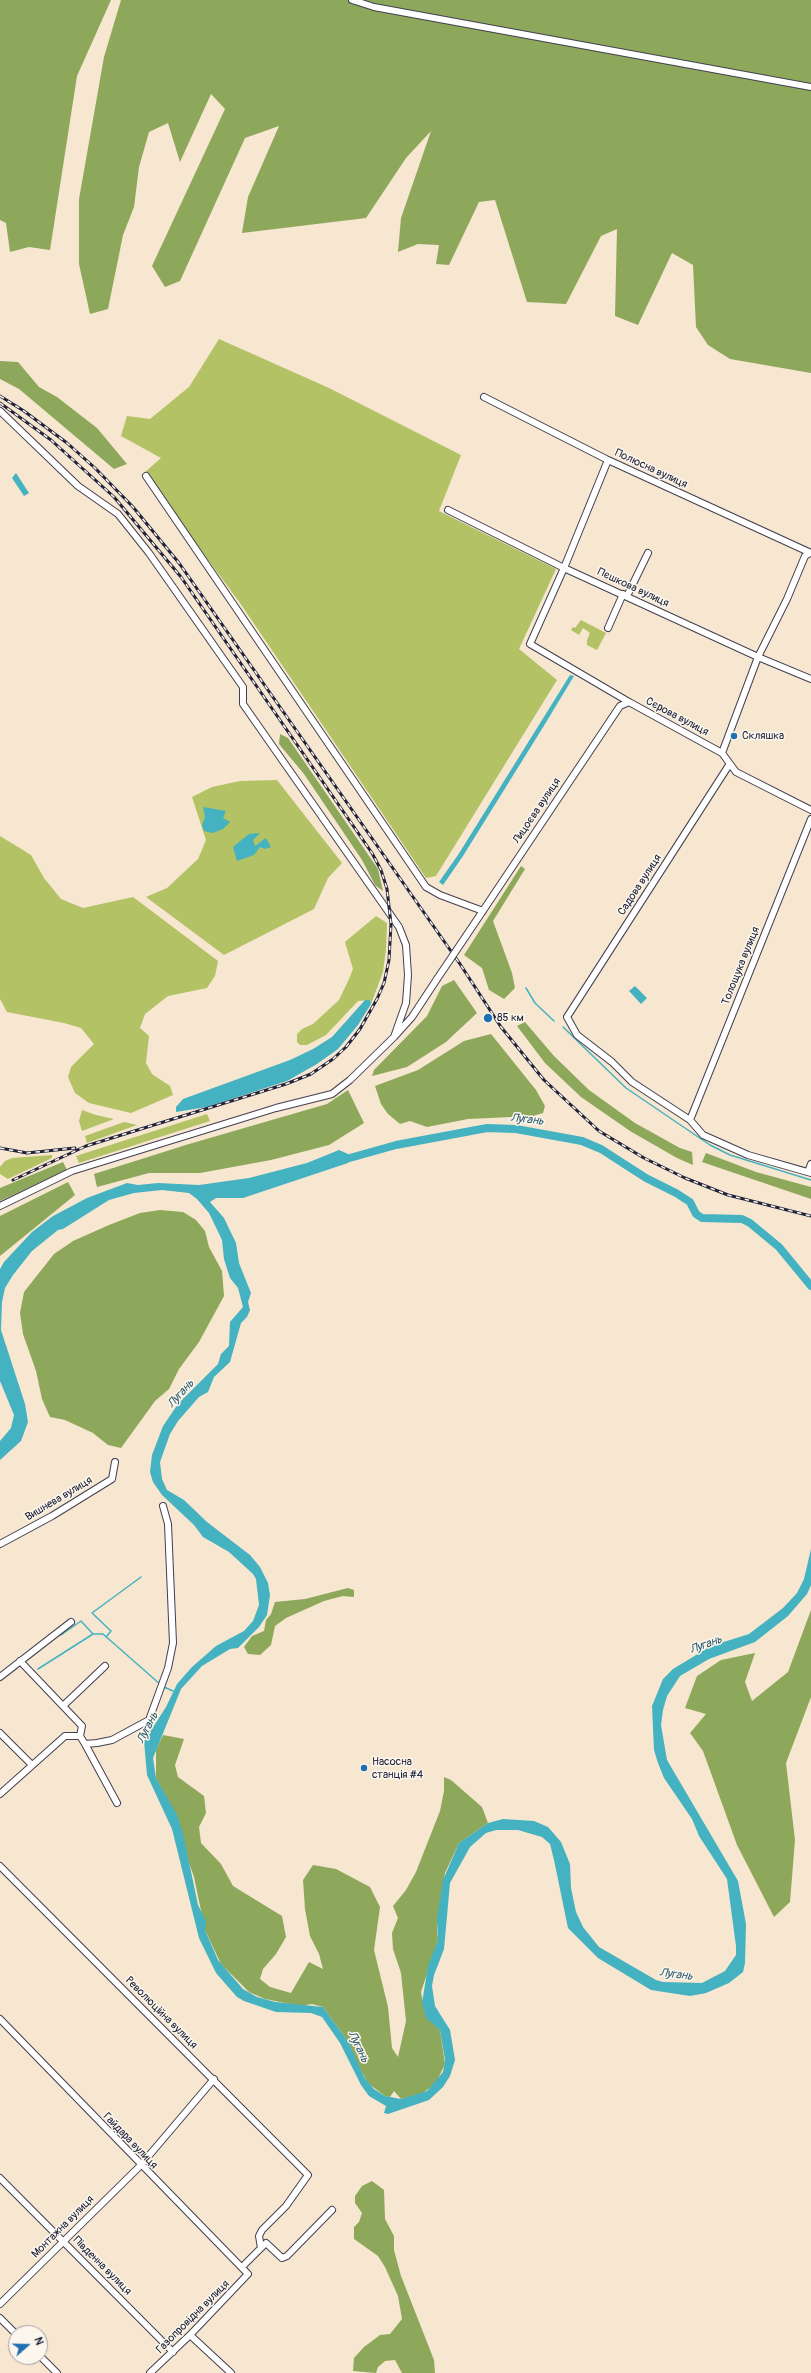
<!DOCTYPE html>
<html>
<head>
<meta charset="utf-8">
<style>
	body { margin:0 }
	#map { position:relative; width:811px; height:2373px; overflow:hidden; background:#f7e6d0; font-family:Pangolin,sans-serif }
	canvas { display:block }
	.north { position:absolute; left:8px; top:2325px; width:40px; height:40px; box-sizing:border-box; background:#fbf7ec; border:1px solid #a4a2a5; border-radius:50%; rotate:70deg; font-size:11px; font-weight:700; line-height:16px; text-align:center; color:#22223b }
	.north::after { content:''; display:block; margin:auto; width:14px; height:18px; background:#1f6fb2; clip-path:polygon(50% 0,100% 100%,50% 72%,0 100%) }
</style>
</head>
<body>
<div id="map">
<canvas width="811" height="2373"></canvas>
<div class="north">N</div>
</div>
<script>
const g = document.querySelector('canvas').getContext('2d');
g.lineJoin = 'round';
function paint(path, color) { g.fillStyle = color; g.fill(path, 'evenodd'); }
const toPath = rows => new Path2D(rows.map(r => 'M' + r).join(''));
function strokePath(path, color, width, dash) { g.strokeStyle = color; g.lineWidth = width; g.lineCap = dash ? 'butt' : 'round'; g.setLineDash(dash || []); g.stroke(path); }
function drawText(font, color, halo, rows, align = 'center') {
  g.font = font + ' Pangolin,sans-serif'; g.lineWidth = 3; g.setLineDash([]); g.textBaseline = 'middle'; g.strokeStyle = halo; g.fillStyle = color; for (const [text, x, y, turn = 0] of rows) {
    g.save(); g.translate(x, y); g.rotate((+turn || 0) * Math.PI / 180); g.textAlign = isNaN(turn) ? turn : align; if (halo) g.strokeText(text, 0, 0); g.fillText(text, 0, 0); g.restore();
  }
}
const green = toPath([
	[219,339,329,388,461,455,439,511,556,569,519,649,557,680,436,876,426,878,240,603,144,473,161,458,121,436,127,416,150,419,189,387],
	[581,620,606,633,597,650,587,645,587,640,590,633,583,628,579,635,571,630,573,627,575,628],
	[277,780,342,863,328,878,314,909,224,955,146,897,167,888,198,859,206,840,192,797,212,787,240,781],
	[0,836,31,855,44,878,61,899,83,908,133,897,218,961,215,976,207,988,168,996,145,1014,140,1028,149,1036,146,1063,152,1074,170,1086,173,1095,131,1113,89,1103,75,1093,68,1077,71,1067,94,1044,81,1028,64,1023,7,1012,0,999],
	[376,916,387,923,386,949,383,972,371,1004,370,1000,358,1001,326,1035,307,1045,300,1045,297,1042,297,1034,302,1029,313,1024,339,1000,349,979,353,969,345,942],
	[82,1110,96,1115,114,1119,82,1131,79,1121],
	[207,1114,210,1121,79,1163,76,1156],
	[124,1122,137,1125,87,1143,85,1136],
	[52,1155,52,1158,8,1179,0,1174,0,1167,5,1161,12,1158]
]);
const forest = toPath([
	[0,0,111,0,77,76,50,250,29,247,10,252,6,223,0,220],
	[121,0,811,0,811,373,730,359,708,345,696,327,693,265,672,253,638,325,615,316,617,229,601,236,566,304,527,302,495,200,479,202,449,265,436,264,439,245,418,244,398,252,401,218,431,131,406,158,366,218,242,233,248,197,279,126,245,138,180,281,165,287,152,266,225,109,211,94,180,162,168,123,149,132,139,167,134,207,123,235,108,309,90,314,79,264,79,199,104,57],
	[0,361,18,362,39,387,57,397,97,428,127,464,114,469,19,389,0,379],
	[280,734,288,738,378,869,383,891,375,885,362,860,304,774,279,744],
	[521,866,525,869,493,921,512,973,515,988,504,999,489,990,482,968,464,955],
	[454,980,477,1013,446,1042,407,1067,372,1076,374,1070,427,1016,442,986],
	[525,1022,554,1056,589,1090,635,1123,680,1148,692,1152,693,1165,677,1158,630,1131,581,1097,545,1063,517,1026],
	[491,1034,536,1090,545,1106,543,1113,533,1116,468,1119,427,1127,410,1121,400,1124,388,1114,381,1104,375,1086,418,1070,464,1041],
	[348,1090,364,1123,329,1145,271,1160,200,1173,149,1173,97,1187,94,1174,189,1144,327,1104],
	[706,1153,756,1172,811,1187,811,1199,702,1162],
	[63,1162,67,1170,0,1201,0,1188],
	[68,1182,75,1195,0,1256,0,1216],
	[160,1210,183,1212,196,1220,205,1231,209,1247,222,1271,224,1296,199,1342,179,1369,169,1389,155,1401,121,1448,108,1445,93,1433,65,1420,50,1417,42,1399,36,1371,23,1334,20,1313,24,1292,54,1254,73,1241,109,1225,140,1213],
	[348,1588,354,1590,354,1597,343,1596,324,1601,286,1618,275,1626,271,1645,260,1655,248,1654,244,1647,252,1636,264,1631,266,1620,271,1614,275,1602,305,1599],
	[811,1610,811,1697,786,1763,795,1840,790,1902,774,1917,737,1845,703,1751,690,1733,706,1714,685,1708,697,1676,721,1660,755,1653,745,1682,752,1701,788,1672],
	[163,1735,184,1739,175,1765,178,1777,204,1796,206,1813,199,1827,201,1843,221,1864,233,1886,282,1916,286,1937,276,1954,263,1969,260,1979,270,1987,291,1993,309,1962,323,1969,319,1954,310,1936,305,1909,303,1880,313,1865,336,1869,370,1887,380,1907,374,1950,388,2007,392,2048,398,2057,406,2021,401,1973,393,1949,392,1933,398,1918,393,1906,406,1890,416,1872,440,1811,444,1791,444,1777,451,1780,482,1807,488,1823,459,1843,445,1873,437,1928,438,1940,421,1992,425,2013,440,2030,445,2064,436,2083,423,2093,401,2099,394,2091,390,2097,385,2096,369,2084,360,2070,349,2043,323,2007,312,2004,300,2006,265,1999,249,1992,221,1964,205,1930,194,1877,165,1795,156,1778,156,1750],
	[372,2181,384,2190,385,2219,394,2236,394,2250,401,2276,434,2360,435,2373,402,2373,395,2360,385,2361,378,2367,376,2373,353,2371,354,2358,364,2347,380,2335,390,2334,402,2319,398,2296,385,2267,378,2256,354,2239,354,2227,359,2222,362,2213,355,2203,355,2196,362,2186]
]);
const water = toPath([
	[16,473,29,493,24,496,12,478],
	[570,675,574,676,545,724,463,856,443,885,439,882,458,855],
	[203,807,226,811,223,818,230,822,223,829,213,833,204,831,202,825,205,817],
	[260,833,253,840,255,846,266,838,271,847,265,849,260,847,254,855,237,861,233,847,249,834],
	[635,986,647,998,641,1004,629,991],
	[365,1000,370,1000,371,1004,358,1025,338,1049,317,1064,287,1081,207,1107,176,1112,176,1107,183,1099,290,1060,313,1049,332,1037],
	[339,1150,348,1154,348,1163,243,1198,216,1198,210,1202,224,1218,236,1243,239,1263,251,1293,248,1302,250,1310,247,1317,241,1323,230,1362,214,1377,208,1392,199,1397,178,1421,170,1434,160,1462,162,1479,167,1490,184,1500,207,1522,250,1555,260,1567,268,1583,270,1595,267,1615,259,1627,238,1648,230,1649,202,1666,181,1689,153,1758,156,1778,177,1815,183,1833,198,1905,206,1921,205,1930,218,1960,243,1989,257,1997,275,2002,323,2007,349,2043,364,2077,374,2089,385,2096,401,2099,427,2091,443,2072,445,2060,440,2030,426,2018,422,2003,428,1966,438,1940,437,1918,443,1880,459,1843,488,1823,503,1819,534,1821,548,1827,561,1842,570,1864,571,1888,576,1912,583,1927,599,1947,656,1980,663,1982,702,1983,725,1971,736,1955,736,1946,727,1879,699,1836,692,1819,664,1778,658,1763,654,1750,652,1706,663,1679,673,1669,711,1646,749,1634,783,1608,797,1593,804,1579,811,1549,811,1585,807,1594,788,1616,755,1642,709,1659,680,1676,667,1696,663,1710,661,1725,667,1760,738,1881,746,1924,745,1963,743,1972,729,1983,706,1993,690,1996,651,1990,598,1958,568,1928,554,1860,550,1844,542,1837,518,1830,496,1830,486,1833,470,1847,450,1883,444,1949,434,1975,432,1986,435,2006,450,2030,455,2060,450,2076,443,2087,429,2100,388,2114,384,2113,386,2106,369,2096,361,2085,340,2043,322,2017,311,2013,276,2012,244,2001,237,1997,216,1973,199,1938,172,1829,147,1775,144,1741,166,1707,177,1684,192,1667,216,1646,244,1631,253,1621,259,1605,256,1579,253,1574,229,1552,203,1537,194,1525,162,1495,153,1482,150,1472,152,1455,163,1426,178,1404,218,1364,221,1354,229,1346,230,1322,243,1307,238,1288,230,1278,224,1259,222,1240,209,1213,197,1199,189,1193,162,1190,134,1193,109,1200,63,1229,58,1230,32,1251,13,1275,5,1288,2,1302,1,1330,25,1404,28,1422,21,1441,0,1460,0,1441,11,1428,14,1415,0,1381,0,1269,4,1262,32,1232,53,1216,87,1198,127,1183,138,1185,158,1183,199,1185,249,1178,307,1163]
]);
const stream = toPath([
	[526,988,535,1003,554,1021],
	[563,1027,626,1088,710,1145,730,1155,811,1180],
	[61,1635,81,1621,93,1634],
	[106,1637,111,1631,92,1613,141,1577],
	[38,1669,93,1634,103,1634,161,1685],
	[164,1687,173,1691]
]);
const river = toPath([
	[339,1161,396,1145,487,1128,516,1129,582,1141,601,1149,646,1178,676,1193,690,1202,696,1214,702,1218,742,1219,750,1223,779,1247,811,1286]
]);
const minor = toPath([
	[352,0,374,7,811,87],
	[484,397,608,460,811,553],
	[0,411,78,486,118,514,149,553,243,687,243,704,399,927,406,945,408,975,406,1003,394,1037],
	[608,460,564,568,530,644,629,702,722,753,736,772,811,810],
	[146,476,426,887,440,895,483,911],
	[448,510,564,568,758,657,811,679],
	[627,596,648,553],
	[608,628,623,594],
	[722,753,758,657,787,599,805,556,810,553],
	[729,765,567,1017,577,1035,612,1062,632,1082,690,1120,703,1135,748,1155,811,1173],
	[466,936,620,706,629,702],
	[690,1120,811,819],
	[808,1172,811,1164],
	[0,1206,72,1171,276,1108,332,1094,350,1080,394,1037,412,1017,437,979],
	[0,1544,52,1516,112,1479,115,1462],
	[20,1661,82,1726,80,1736],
	[0,1677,71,1622],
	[64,1705,105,1666],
	[0,1733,32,1765],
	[85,1744,117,1803],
	[0,1794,65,1736,80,1736,85,1744,97,1743,112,1740,149,1720,168,1668,173,1643,168,1524,163,1506],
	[0,1866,308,2175,286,2206,262,2230,259,2236,261,2248],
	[0,2019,248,2274,190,2335,150,2373],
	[0,2178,173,2352],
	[242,2267,266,2243,282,2258,287,2256,332,2210],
	[0,2304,140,2166,214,2079],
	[0,2318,16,2334],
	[190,2335,231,2373],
	[40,2356,57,2373]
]);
const rail = toPath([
	[0,396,24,411,67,443,95,468,133,507,179,563,460,964,501,1027,544,1080,599,1131,644,1158,685,1178,728,1195,811,1216],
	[0,403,51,440,114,497,181,577,372,853,381,870,387,889,391,924,389,960,384,983,377,999,360,1029,346,1047,333,1059,311,1074,286,1084,86,1146,13,1180],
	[0,1148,27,1153,75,1148]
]);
const minorBridge = toPath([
	[437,979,466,936]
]);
const markers = [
	[734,736,4,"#1f6fb2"],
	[488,1018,5,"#1f6fb2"],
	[364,1768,4,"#1f6fb2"]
];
const streetNames = [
	["Полюсна вулиця",651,469,25],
	["Пєшкова вулиця",633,588,25],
	["Сєрова вулиця",677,717,28],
	["Лицоєва вулиця",537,811,-56],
	["Садова вулиця",640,885,-57],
	["Толощука вулиця",741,966,-68],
	["Вишнева вулиця",59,1499,-31],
	["Революційна вулиця",161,2013,45],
	["Гайдара вулиця",130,2141,46],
	["Монтажна вулиця",63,2227,-45],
	["Південна вулиця",102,2266,45],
	["Газопровідна вулиця",193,2317,-45]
];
const poiNames = [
	["Скляшка",742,736],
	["85 км",497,1018],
	["Насосна",372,1762],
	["станція #4",372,1775]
];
const waterNames = [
	["Лугань",527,1120,6],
	["Лугань",181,1394,-48],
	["Лугань",706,1645,-20],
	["Лугань",148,1728,-63],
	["Лугань",676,1975,7],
	["Лугань",358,2047,64]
];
paint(green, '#b2c265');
paint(forest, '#8da85a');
paint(water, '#44b2c0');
strokePath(stream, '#44b2c0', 1.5);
strokePath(river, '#44b2c0', 8);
strokePath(minor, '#423f51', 8);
strokePath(minor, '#fff', 6);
strokePath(rail, '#22223b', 3);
strokePath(rail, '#fbf7ec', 1.5, [4.5]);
strokePath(minorBridge, '#423f51', 8, []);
strokePath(minorBridge, '#fff', 6);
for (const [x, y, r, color] of markers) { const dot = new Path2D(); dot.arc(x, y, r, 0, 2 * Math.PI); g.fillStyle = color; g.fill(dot); strokePath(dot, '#fbf7ec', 1.5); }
drawText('11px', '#22223b', '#fbf7ec', streetNames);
drawText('11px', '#22223b', '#fbf7ec', poiNames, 'left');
drawText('italic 12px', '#305c70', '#fbf7ec', waterNames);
</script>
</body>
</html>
